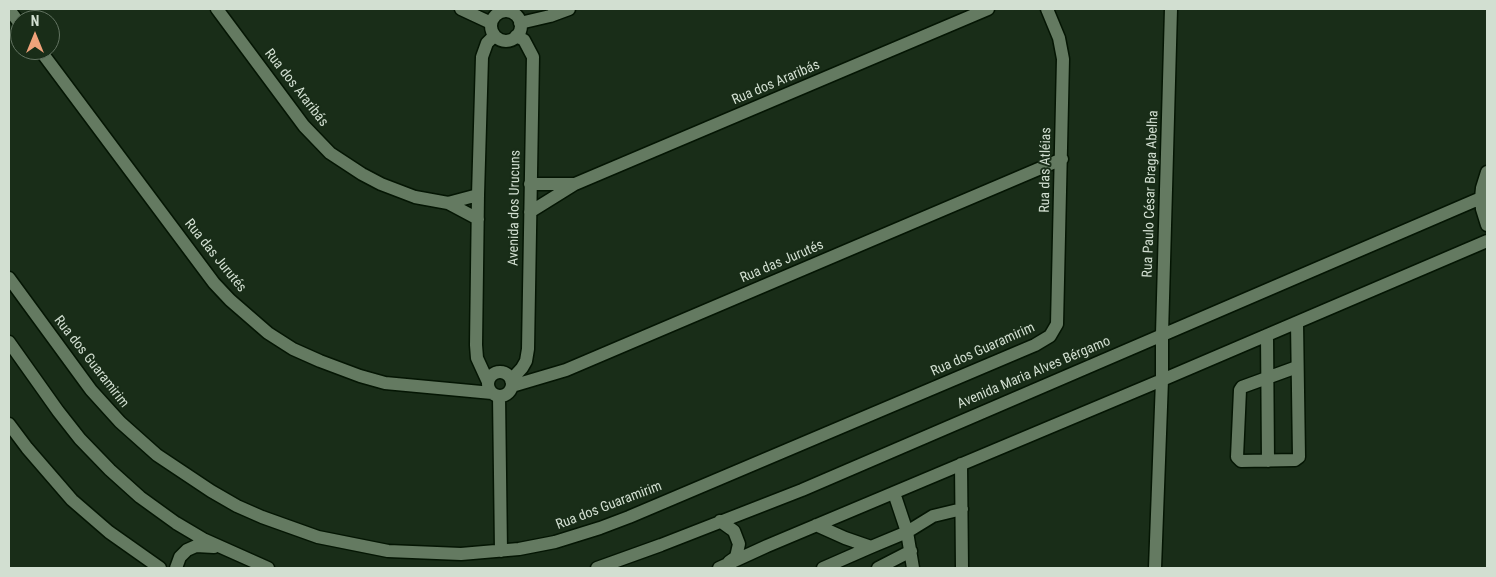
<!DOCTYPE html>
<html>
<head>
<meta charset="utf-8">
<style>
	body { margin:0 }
	#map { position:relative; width:1496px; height:577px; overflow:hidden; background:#192d18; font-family:"Roboto Condensed",sans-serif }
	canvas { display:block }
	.frame { position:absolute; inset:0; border:10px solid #d2dfd1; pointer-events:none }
	.north { position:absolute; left:10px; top:10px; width:50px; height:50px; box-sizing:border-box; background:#192d18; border:1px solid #637462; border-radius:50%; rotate:0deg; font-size:14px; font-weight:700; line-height:20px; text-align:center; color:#d2dfd1 }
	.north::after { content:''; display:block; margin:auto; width:18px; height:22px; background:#f0a27a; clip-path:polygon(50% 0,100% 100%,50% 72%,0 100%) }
</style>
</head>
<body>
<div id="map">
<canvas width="1496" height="577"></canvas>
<div class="frame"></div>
<div class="north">N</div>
</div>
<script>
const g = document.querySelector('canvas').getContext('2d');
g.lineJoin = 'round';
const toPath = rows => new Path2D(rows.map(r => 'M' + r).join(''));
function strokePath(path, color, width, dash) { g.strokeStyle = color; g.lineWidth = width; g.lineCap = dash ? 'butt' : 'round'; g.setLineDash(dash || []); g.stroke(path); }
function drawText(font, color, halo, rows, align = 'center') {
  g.font = font + ' "Roboto Condensed",sans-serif'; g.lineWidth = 4; g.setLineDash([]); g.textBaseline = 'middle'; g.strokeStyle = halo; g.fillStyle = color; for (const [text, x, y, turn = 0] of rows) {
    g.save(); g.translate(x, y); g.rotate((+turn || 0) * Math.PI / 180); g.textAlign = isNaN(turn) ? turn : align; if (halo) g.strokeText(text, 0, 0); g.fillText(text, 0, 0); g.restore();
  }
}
const minor = toPath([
	[217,9,304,126,330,153,362,174,381,184,415,197,448,203,478,219],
	[461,9,491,23],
	'491 26a15 15 0 1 1 30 0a15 15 0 1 1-30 0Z',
	[11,12,20,24],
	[520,23,550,16,569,9],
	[40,50,214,283,230,300,268,333,293,349,320,361,360,376,385,383,492,393],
	[1487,172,1482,188,1481,198,1482,209,1487,225],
	[530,184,575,184],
	[448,203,478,195],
	[530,212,575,184,988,9],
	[9,278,91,390,120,422,157,455,211,491,237,506,262,517,318,537,388,551,461,554,519,549,555,542,600,528,629,517,1035,345,1050,336,1057,324,1063,59,1059,38,1047,9],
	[1297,323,1299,457,1295,460,1241,461,1237,457,1240,390,1242,387,1297,367],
	[1267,335,1268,461],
	[9,342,58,411,80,439,110,470,140,497,176,523,203,539,268,568],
	'488 384a12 12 0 1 1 24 0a12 12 0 1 1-24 0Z',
	[511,380,522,368,526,361,528,349,533,57,524,40,516,36],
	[488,382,477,358,476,345,478,195,482,57,487,43,494,36],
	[512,386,566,370,1062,159],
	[499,396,501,551],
	[9,424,27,448,72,500,109,532,160,568],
	[961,464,962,568],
	[894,493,907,532,913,568],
	[720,521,734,531,739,544,736,557,729,562],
	[816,525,845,538,871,547],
	[176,568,180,557,187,550,196,546,214,547],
	[597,568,661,545,802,490,1481,198],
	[719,568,767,546,1162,380,1487,241],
	[823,568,871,547,907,532,933,516,962,509],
	[878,568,911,551],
	[1155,568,1162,380,1162,334,1171,9]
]);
const streetNames = [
	["Rua dos Araribás",776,83,-23],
	["Rua dos Araribás",296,88,52],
	["Rua das Atléias",1046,170,-89],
	["Rua Paulo César Braga Abelha",1151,194,-88],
	["Avenida dos Urucuns",515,208,-89],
	["Rua das Jurutés",215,256,51],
	["Rua das Jurutés",782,262,-23],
	["Rua dos Guaramirim",983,350,-24],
	["Rua dos Guaramirim",91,362,52],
	["Avenida Maria Alves Bérgamo",1034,373,-23],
	["Rua dos Guaramirim",609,506,-21]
];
strokePath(minor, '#041503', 15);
strokePath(minor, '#647a61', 12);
drawText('14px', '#d2dfd1', '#192d18', streetNames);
</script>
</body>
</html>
